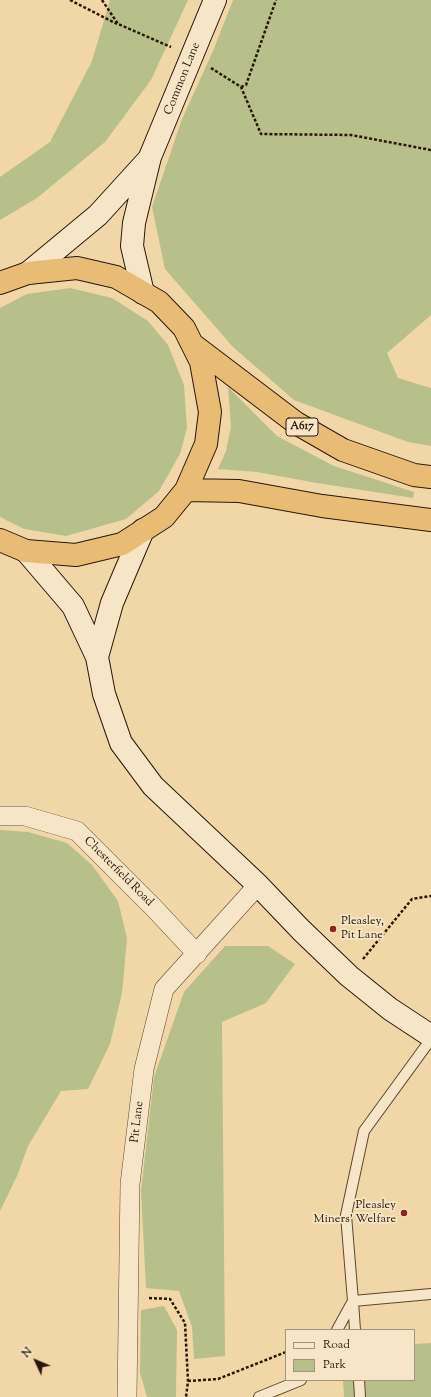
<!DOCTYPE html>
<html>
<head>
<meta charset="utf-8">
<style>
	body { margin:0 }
	#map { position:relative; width:431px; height:1397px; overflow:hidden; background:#f1d7a8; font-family:"Sorts Mill Goudy",serif }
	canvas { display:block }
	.legend { position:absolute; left:285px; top:1329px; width:130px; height:52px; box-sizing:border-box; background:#f6e5c6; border:1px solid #a5927b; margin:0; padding:5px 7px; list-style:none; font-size:12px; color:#2b160a }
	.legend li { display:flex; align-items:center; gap:8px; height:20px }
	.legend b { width:20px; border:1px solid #a5927b }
	.north { position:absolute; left:16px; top:1341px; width:40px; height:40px; -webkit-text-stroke:3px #f6e5c6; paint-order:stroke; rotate:314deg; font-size:11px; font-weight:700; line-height:16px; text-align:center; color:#2b160a }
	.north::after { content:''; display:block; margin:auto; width:14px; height:18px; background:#2b160a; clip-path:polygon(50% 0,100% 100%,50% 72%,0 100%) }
</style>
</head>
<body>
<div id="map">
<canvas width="431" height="1397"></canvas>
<ul class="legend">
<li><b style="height:5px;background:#f6e5c6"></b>Road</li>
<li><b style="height:11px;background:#b7bf8a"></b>Park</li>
</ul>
<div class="north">N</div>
</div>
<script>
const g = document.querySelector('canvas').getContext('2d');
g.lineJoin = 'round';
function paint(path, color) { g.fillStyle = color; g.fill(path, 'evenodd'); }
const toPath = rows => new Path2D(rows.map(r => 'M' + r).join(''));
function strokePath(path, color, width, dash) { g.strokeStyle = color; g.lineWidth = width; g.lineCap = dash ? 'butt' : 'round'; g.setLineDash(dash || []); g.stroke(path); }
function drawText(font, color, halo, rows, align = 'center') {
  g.font = font + ' "Sorts Mill Goudy",serif'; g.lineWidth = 3.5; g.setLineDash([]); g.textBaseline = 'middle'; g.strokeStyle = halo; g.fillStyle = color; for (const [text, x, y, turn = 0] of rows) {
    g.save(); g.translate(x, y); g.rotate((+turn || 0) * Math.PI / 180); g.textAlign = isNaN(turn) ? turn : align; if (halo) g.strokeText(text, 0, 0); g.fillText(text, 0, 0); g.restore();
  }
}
const green = toPath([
	[110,0,188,0,151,80,105,142,37,198,0,220,0,177,50,142,92,61],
	[233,0,431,0,431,315,387,353,398,378,431,388,431,446,408,442,294,400,233,347,165,269,152,207,182,119,213,51],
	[70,288,112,298,148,321,168,345,184,385,187,428,180,454,159,491,126,519,66,536,24,529,0,517,0,308,27,294],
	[228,387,277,436,334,466,414,492,413,498,317,483,257,472,218,469,226,451,231,427],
	[0,830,28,832,67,843,92,865,118,901,127,938,122,993,110,1044,88,1089,61,1091,28,1146,17,1176,0,1211],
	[225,946,268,946,295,964,266,1003,222,1022,225,1356,194,1359,192,1327,179,1291,146,1288,141,1191,154,1077,184,992],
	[164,1306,177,1330,176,1397,147,1397,140,1373,141,1310],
	[431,1343,431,1397,344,1397,343,1380,414,1380,414,1344]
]);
const path = toPath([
	[70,0,117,24],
	[102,0,118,24,171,47],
	[211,68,241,87,261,134,351,135,431,150],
	[241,87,246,85,276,0],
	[363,959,412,899,431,896],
	[149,1298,170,1299,185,1323,188,1381,186,1397],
	[188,1381,218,1379,286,1352]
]);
const lane = toPath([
	[431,1039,364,1131,346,1215,353,1301,431,1294],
	[353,1301,355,1330],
	[337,1330,353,1301],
	[359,1380,360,1397],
	[259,1397,301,1380]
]);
const street = toPath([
	[0,816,25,816,77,831,153,907,197,954],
	[127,1397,130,1184,144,1069,164,989,258,885]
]);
const secondary = toPath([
	[28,273,98,215,149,159],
	[143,293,132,246,134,223,150,157,215,0],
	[26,551,73,606,97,657,104,694,121,743,153,786,258,885,301,930,349,976,390,1009,431,1036],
	[97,657,112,603,143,530]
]);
const highway = toPath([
	[0,283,28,273,77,268,116,277,159,302,184,328,201,362,210,412,206,444,186,490,164,517,122,544,76,555,26,551,0,540],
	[192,344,296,423,343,450,414,475,431,477],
	[186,490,239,491,322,506,431,520]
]);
const markers = [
	[333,929,4,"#8f2418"],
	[404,1213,4,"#8f2418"]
];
const shields = [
	[302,427,32]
];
const shieldNames = [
	["A617",302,427]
];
const streetNames = [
	["Common Lane",183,79,-68],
	["Chesterfield Road",118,872,45],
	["Pit Lane",138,1122,-83]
];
const poiNames = [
	["Pleasley,",341,922],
	["Pit Lane",341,936],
	["Pleasley",396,1206,"right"],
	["Miners' Welfare",396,1220,"right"]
];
paint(green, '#b7bf8a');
strokePath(lane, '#5c4632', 12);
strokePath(street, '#5c4632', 20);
strokePath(secondary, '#2b160a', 24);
strokePath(highway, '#2b160a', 24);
strokePath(path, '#2b160a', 2.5, [3, 2]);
strokePath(lane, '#f6e5c6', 10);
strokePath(street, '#f6e5c6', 19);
strokePath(secondary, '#f6e5c6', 22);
strokePath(highway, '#e8bc74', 22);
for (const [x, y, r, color] of markers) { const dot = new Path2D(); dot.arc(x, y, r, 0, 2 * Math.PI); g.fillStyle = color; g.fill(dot); strokePath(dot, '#f6e5c6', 1.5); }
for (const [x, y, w] of shields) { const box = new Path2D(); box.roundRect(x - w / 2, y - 9, w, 18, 3); g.fillStyle = '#f6e5c6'; g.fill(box); strokePath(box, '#2b160a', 1); }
drawText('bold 11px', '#2b160a', null, shieldNames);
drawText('12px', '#2b160a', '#f6e5c6', streetNames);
drawText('12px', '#2b160a', '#f6e5c6', poiNames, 'left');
</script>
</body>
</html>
